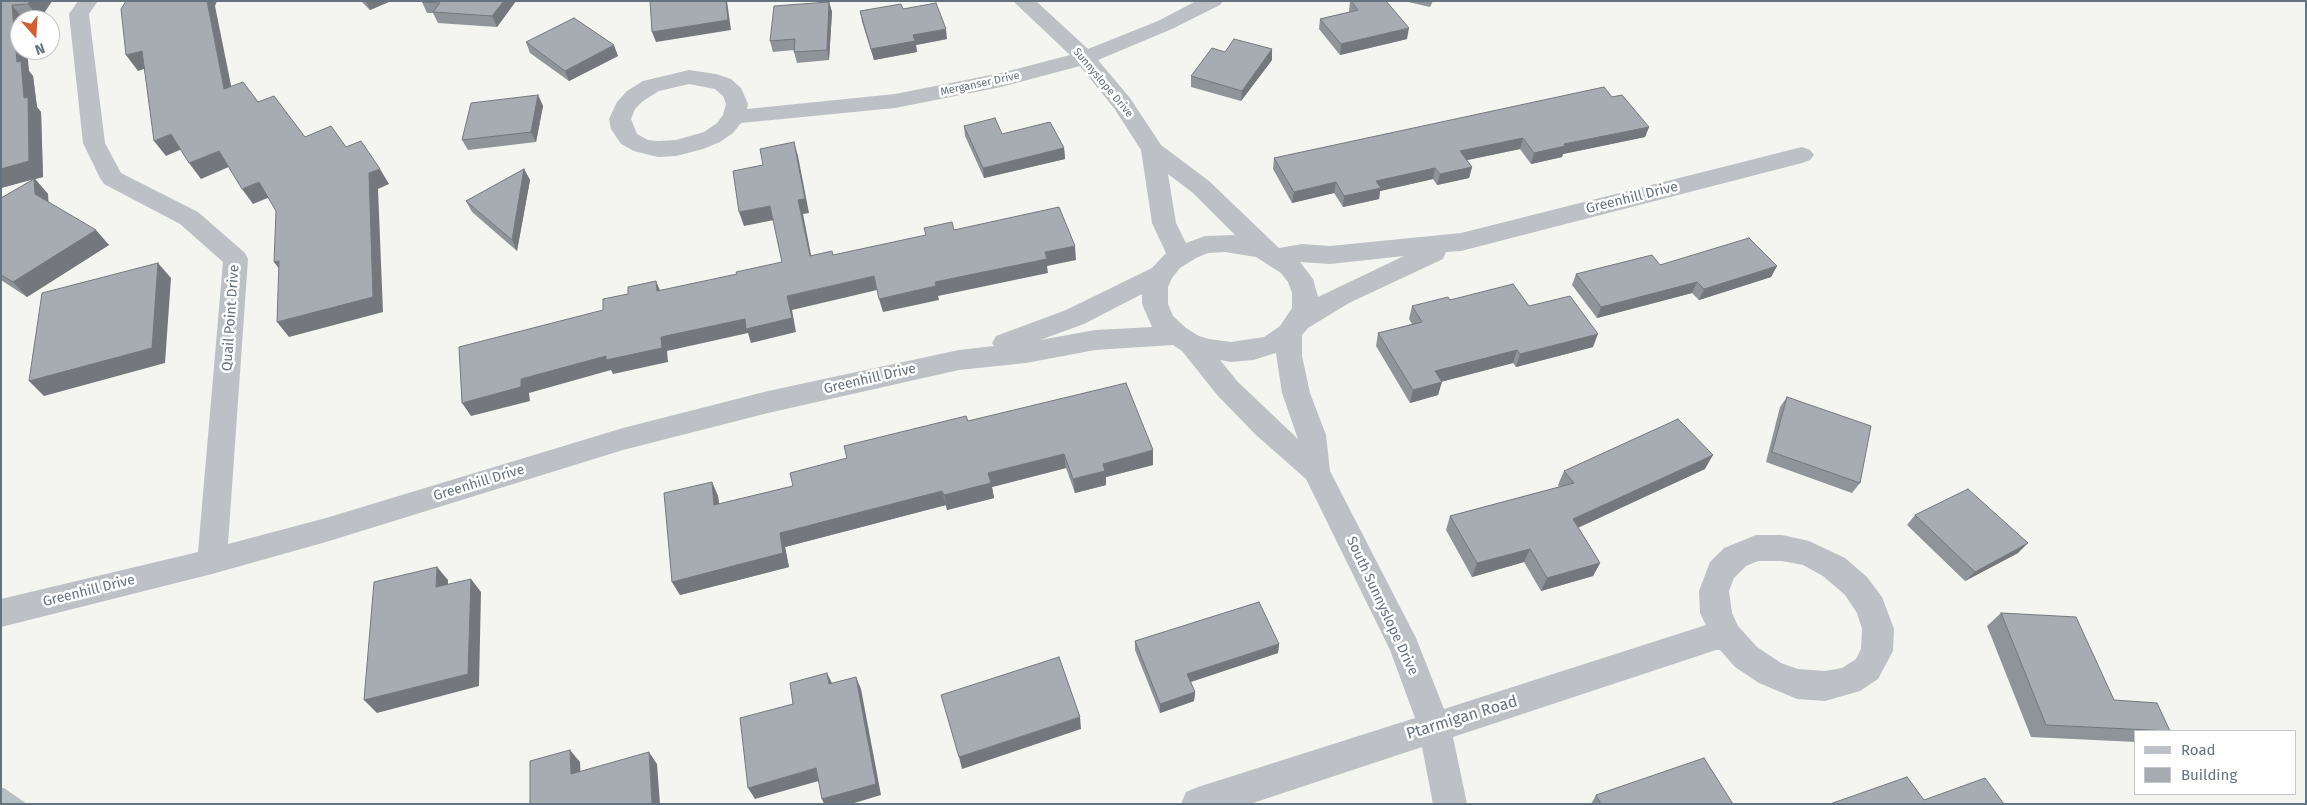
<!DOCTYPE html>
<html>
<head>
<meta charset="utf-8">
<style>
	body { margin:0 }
	#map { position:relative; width:2307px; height:805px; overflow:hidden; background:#f4f4f0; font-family:"Fira Sans",sans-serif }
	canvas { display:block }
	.frame { position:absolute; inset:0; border:2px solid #65727f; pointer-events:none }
	.legend { position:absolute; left:2134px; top:730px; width:162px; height:65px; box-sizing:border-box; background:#fff; border:1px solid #c1c7cc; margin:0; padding:6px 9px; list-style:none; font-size:15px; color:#65727f }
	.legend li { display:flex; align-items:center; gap:10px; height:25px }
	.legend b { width:25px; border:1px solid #c1c7cc }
	.north { position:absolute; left:10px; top:10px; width:50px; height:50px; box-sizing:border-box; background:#fff; border:1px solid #c1c7cc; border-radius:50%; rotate:161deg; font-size:14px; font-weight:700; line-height:20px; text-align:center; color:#65727f }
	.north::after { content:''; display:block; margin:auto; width:18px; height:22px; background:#d25e32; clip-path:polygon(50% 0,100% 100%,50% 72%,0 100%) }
</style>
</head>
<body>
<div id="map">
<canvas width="2307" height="805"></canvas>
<div class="frame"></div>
<ul class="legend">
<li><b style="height:6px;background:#bdc0c4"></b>Road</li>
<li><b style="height:14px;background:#a6acb2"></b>Building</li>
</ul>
<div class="north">N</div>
</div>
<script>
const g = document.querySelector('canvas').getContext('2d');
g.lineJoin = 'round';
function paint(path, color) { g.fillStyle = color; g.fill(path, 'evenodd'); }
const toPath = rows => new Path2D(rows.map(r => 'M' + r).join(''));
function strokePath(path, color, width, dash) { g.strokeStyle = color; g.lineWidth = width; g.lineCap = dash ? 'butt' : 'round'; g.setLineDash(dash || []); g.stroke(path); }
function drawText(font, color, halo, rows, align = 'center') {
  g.font = font + ' "Fira Sans",sans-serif'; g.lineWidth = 5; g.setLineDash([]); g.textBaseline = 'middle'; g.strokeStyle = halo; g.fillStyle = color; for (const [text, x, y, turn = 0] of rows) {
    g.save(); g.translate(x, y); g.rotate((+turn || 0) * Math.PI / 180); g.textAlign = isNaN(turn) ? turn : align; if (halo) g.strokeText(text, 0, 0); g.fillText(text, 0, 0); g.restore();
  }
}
const water = toPath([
	[1,788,4,788,27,804,1,804]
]);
const minor = toPath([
	[78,1,98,1,89,14,105,143,121,173,198,212,245,253,248,259,228,544,326,518,623,428,768,391,959,350,994,346,992,343,996,336,1066,310,1152,268,1166,253,1152,223,1141,150,1114,108,1080,66,1001,87,895,108,741,123,733,133,720,142,703,149,676,156,658,157,634,151,621,144,611,129,609,119,617,102,627,91,643,81,689,70,716,74,731,79,741,88,748,104,747,109,895,94,1001,73,1070,55,1013,1,1036,1,1088,49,1158,21,1196,1,1223,1,1220,5,1172,29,1098,60,1130,98,1161,145,1209,181,1279,248,1302,244,1330,246,1461,233,1802,147,1810,150,1814,155,1810,160,1802,163,1461,251,1446,252,1443,259,1349,303,1308,328,1302,335,1302,356,1310,393,1326,435,1330,471,1416,638,1444,709,1706,625,1700,613,1699,591,1710,562,1724,548,1756,535,1782,535,1809,541,1845,558,1867,577,1882,597,1894,629,1893,651,1878,679,1860,691,1825,701,1797,699,1759,683,1735,667,1720,650,1716,650,1453,737,1467,804,1433,804,1422,747,1250,804,1181,804,1186,792,1198,787,1415,718,1390,650,1306,479,1256,435,1218,396,1182,351,1173,345,1095,350,1026,363,959,370,768,413,623,450,326,542,212,574,1,627,1,599,198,552,223,262,180,224,104,184,100,178,83,143,69,14,78,1],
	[689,84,715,89,723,96,726,104,723,115,717,123,704,132,676,140,658,141,648,140,637,134,631,119,635,109,643,101,659,91,689,84],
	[1168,174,1193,193,1235,235,1205,236,1186,243,1176,223,1168,174],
	[1225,252,1256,257,1281,273,1288,282,1292,293,1292,308,1280,326,1264,337,1231,342,1209,339,1199,336,1186,328,1173,316,1168,304,1168,287,1172,278,1180,268,1196,258,1208,253,1225,252],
	[1404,256,1318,297,1313,279,1300,262,1330,264,1404,256],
	[1142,294,1142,304,1152,327,1095,330,1040,340,1084,324,1142,294],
	[1276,353,1282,393,1298,439,1238,382,1220,360,1231,362,1253,360,1276,353],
	[1758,561,1782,561,1803,565,1823,576,1845,595,1857,613,1862,629,1861,649,1856,659,1842,668,1825,671,1798,669,1781,663,1757,647,1738,626,1732,613,1729,591,1734,578,1746,566,1758,561]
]);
const wall = toPath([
	[1,1,52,1,40,19,20,20,29,71,33,76,37,107,41,112,43,177,35,179,48,194,48,202,109,245,27,297,1,280,1,198,34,179,1,188],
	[361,1,391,1,370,10],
	[516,1,497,27,438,23,433,13,427,13,422,2],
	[1350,1,1407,39,1340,55,1319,29,1320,19,1349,12],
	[1404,1,1433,1,1430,7],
	[829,2,832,12,829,60,797,63,794,52,794,50,773,52,770,41],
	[903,9,947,39,916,45,917,52,874,60,862,22,860,11],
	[526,42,618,56,569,81,530,53],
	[1272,49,1272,60,1241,101,1191,87,1191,76,1225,52],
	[538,95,543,106,536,142,468,150,462,140],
	[964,126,1064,148,1065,159,984,178,965,136],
	[1649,127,1645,137,1563,154,1562,157,1531,164,1520,149,1467,160,1472,167,1469,178,1437,185,1433,179,1380,191,1379,199,1343,207,1334,193,1292,203,1273,169,1274,158],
	[524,169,530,180,517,251,472,212,466,201],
	[1660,265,1777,266,1771,277,1699,300,1692,293,1597,318,1572,285,1576,274],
	[1450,300,1529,306,1593,347,1516,367,1513,363,1441,382,1438,395,1410,403,1376,346,1378,333,1412,324,1409,319,1412,306],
	[1787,397,1860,483,1852,493,1766,462,1780,407],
	[968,421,1153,465,1106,477,1106,485,1075,493,1066,468,992,487,994,498,947,510,946,505,785,547,789,567,680,595,672,582,712,482,718,496,719,504,793,486,847,458],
	[1705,469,1578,527,1600,563,1593,576,1541,591,1524,562,1472,577,1446,530,1450,516,1559,487,1558,485,1564,471],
	[1915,515,2018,553,1965,581,1907,525],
	[2001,613,2114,700,2170,731,2136,731,2136,742,2031,737,1987,626],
	[1135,641,1279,644,1278,653,1191,682,1195,692,1194,701,1160,713,1135,650],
	[1596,795,1733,804,1591,804]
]);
const shadedWall = toPath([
	[30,1,52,1,40,19,28,4],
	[207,1,217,1,215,6,235,105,224,89],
	[366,1,391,1,370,10],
	[504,1,516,1,497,27,492,16],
	[726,1,727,1,731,30,656,42,652,32],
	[829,2,832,12,829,60,827,50],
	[12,5,24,20,20,20,20,50,27,50,29,71,33,76,37,107,41,112,43,177,35,179,48,194,49,209,35,194,34,179,1,188,1,169,17,62],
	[1409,28,1407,39,1340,55,1341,44],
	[946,29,947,39,916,45,917,52,874,60,871,49,913,35],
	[614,45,618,56,569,81,565,71],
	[1272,49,1272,60,1241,101,1242,91],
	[142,51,153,66,138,71,126,55],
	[538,95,543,106,536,142,531,132],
	[1649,127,1645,137,1563,154,1562,157,1531,164,1534,153,1564,144],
	[171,134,182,149,166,156,154,141],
	[1523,138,1520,149,1458,162,1460,151],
	[794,142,798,156,809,213,803,214,814,270,810,256,798,200],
	[1064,148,1065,159,984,178,983,168],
	[219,151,231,166,201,179,189,163],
	[1472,167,1469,178,1437,185,1440,174],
	[1435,168,1433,179,1380,191,1379,199,1343,207,1344,196,1376,181],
	[380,169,389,184,378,189,383,312,289,337,277,322,369,173],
	[524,169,530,180,517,251,512,240],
	[259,182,270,197,253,204,242,189],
	[1336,182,1334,193,1292,203,1294,192],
	[770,206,774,220,744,226,739,212],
	[96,230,109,245,27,297,13,282],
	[1075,246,1076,260,1047,266,1048,273,938,296,939,300,883,312,879,299,935,282,1045,252],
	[279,261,286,278,274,262],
	[158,263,171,278,165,363,44,396,29,381],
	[1777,266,1771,277,1699,300,1704,289],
	[874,276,877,290,792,310,796,332,751,343,748,333,667,351,668,362,613,374,611,370,529,393,530,401,471,416,462,403,521,379,661,337,787,296],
	[656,281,662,295,657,291],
	[1697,282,1692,293,1597,318,1601,307],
	[1598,334,1593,347,1516,367,1520,354],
	[1517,350,1513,363,1432,384,1435,371],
	[1442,382,1438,395,1410,403,1413,390],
	[1153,450,1153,465,1106,477,1106,485,1075,493,1073,479,1103,464],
	[1064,454,1066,468,992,487,994,498,947,510,944,495,988,473],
	[1713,455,1705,469,1567,533,1573,519],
	[712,482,718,496,721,519,714,505],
	[942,491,946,505,785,547,789,567,680,595,672,582,780,533],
	[2028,543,2018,553,1965,581,1975,572],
	[1530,549,1524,562,1472,577,1477,563],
	[1600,563,1593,576,1541,591,1547,578],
	[437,567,448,580,448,600,436,587],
	[471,579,481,592,479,686,377,713,364,700],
	[1279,644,1278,653,1187,683,1187,674],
	[827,673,833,685,829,684],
	[856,677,861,689,881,795,851,804,824,804,822,799],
	[1195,692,1194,701,1160,713,1160,704],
	[1080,717,1081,729,962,769,959,757],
	[570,750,580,762,581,785,571,774],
	[649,752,657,764,660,804,652,804],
	[816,768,822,780,755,799,748,788]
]);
const building = toPath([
	[1,1,30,1,28,4,12,5,17,62,21,61,24,98,28,97,29,161,1,169,1,1],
	[126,1,207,1,224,89,243,82,258,102,274,96,305,137,331,126,346,147,361,141,380,169,369,173,373,297,277,322,279,261,274,262,276,211,259,182,242,189,219,151,189,163,171,134,154,141,142,51,126,55,121,9,126,1],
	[422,1,504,1,492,16,433,12,440,3,422,2,422,1],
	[650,1,726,1,728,20,652,32,650,1],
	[1351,1,1386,1,1409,28,1341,44,1320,19,1358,10,1351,1],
	[829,2,827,50,794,52,795,39,770,41,774,6,829,2],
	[936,3,946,29,913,35,915,41,871,49,860,11,901,4,903,9,936,3],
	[574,18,614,45,565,71,526,42,574,18],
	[1234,39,1272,49,1242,91,1191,76,1212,48,1225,52,1234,39],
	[1604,87,1612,97,1622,95,1649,127,1564,144,1565,146,1534,153,1523,138,1460,151,1472,167,1440,174,1435,168,1376,181,1381,188,1344,196,1336,182,1294,192,1274,158,1604,87],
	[538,95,531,132,462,140,471,103,538,95],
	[995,118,1002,134,1050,122,1064,148,983,168,964,126,995,118],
	[794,142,805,199,798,200,810,256,832,251,833,255,926,235,924,228,952,222,954,230,1059,207,1075,246,1045,252,1047,259,935,282,936,286,879,299,874,276,787,296,792,318,746,329,745,319,661,337,662,348,606,360,606,356,521,379,521,387,462,403,459,347,603,310,603,299,628,294,628,287,656,281,657,291,737,274,736,272,782,262,770,206,739,212,733,171,763,165,760,149,794,142],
	[524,169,512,240,466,201,524,169],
	[34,179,35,194,96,230,13,282,1,275,1,198,34,179],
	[1749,238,1777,266,1704,289,1697,282,1601,307,1576,274,1652,255,1660,265,1749,238],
	[158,263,152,348,29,381,42,293,158,263],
	[1513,284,1529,306,1570,296,1598,334,1520,354,1517,350,1435,371,1442,382,1413,390,1378,333,1422,322,1412,306,1448,297,1450,300,1513,284],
	[1126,383,1153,450,1103,464,1105,471,1073,479,1064,454,988,473,991,483,944,495,942,491,780,533,783,553,672,582,664,493,712,482,714,505,793,486,790,473,847,458,844,446,966,416,968,421,1126,383],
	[1787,397,1871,426,1860,483,1772,452,1787,397],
	[1678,419,1713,455,1573,519,1600,563,1547,578,1530,549,1477,563,1450,516,1574,483,1564,471,1678,419],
	[1968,489,2028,543,1975,572,1915,515,1968,489],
	[437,567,436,587,471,579,468,674,364,700,374,582,437,567],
	[1259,602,1279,644,1187,674,1195,692,1160,704,1135,641,1259,602],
	[2001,613,2076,617,2114,700,2157,703,2170,731,2046,725,2001,613],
	[1059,657,1080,717,959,757,941,695,1059,657],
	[827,673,829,684,856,677,876,784,822,799,816,768,748,788,740,718,793,704,790,683,827,673],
	[570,750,571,774,649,752,652,804,530,804,530,761,570,750],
	[1704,758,1733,804,1601,804,1596,795,1704,758],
	[1907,777,1924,800,1985,778,2004,804,1830,804,1907,777]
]);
const farStreetnames = [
	["Sunnyslope Drive",1103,83,50],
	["Merganser Drive",980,84,-12]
];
const streetNames = [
	["Greenhill Drive",1632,198,-14],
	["Quail Point Drive",231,318,-86],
	["Greenhill Drive",870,379,-13],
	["Greenhill Drive",479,483,-17],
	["Greenhill Drive",89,591,-14],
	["South Sunnyslope Drive",1382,606,65]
];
const nearStreetnames = [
	["Ptarmigan Road",1462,718,-17]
];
paint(water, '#b6c0c4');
paint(minor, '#bdc0c4');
paint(wall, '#8f9499');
paint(shadedWall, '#74787d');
paint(building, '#a6acb2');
strokePath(building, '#74787d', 1);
drawText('11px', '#65727f', '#fff', farStreetnames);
drawText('14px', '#65727f', '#fff', streetNames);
drawText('16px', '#65727f', '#fff', nearStreetnames);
</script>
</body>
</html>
